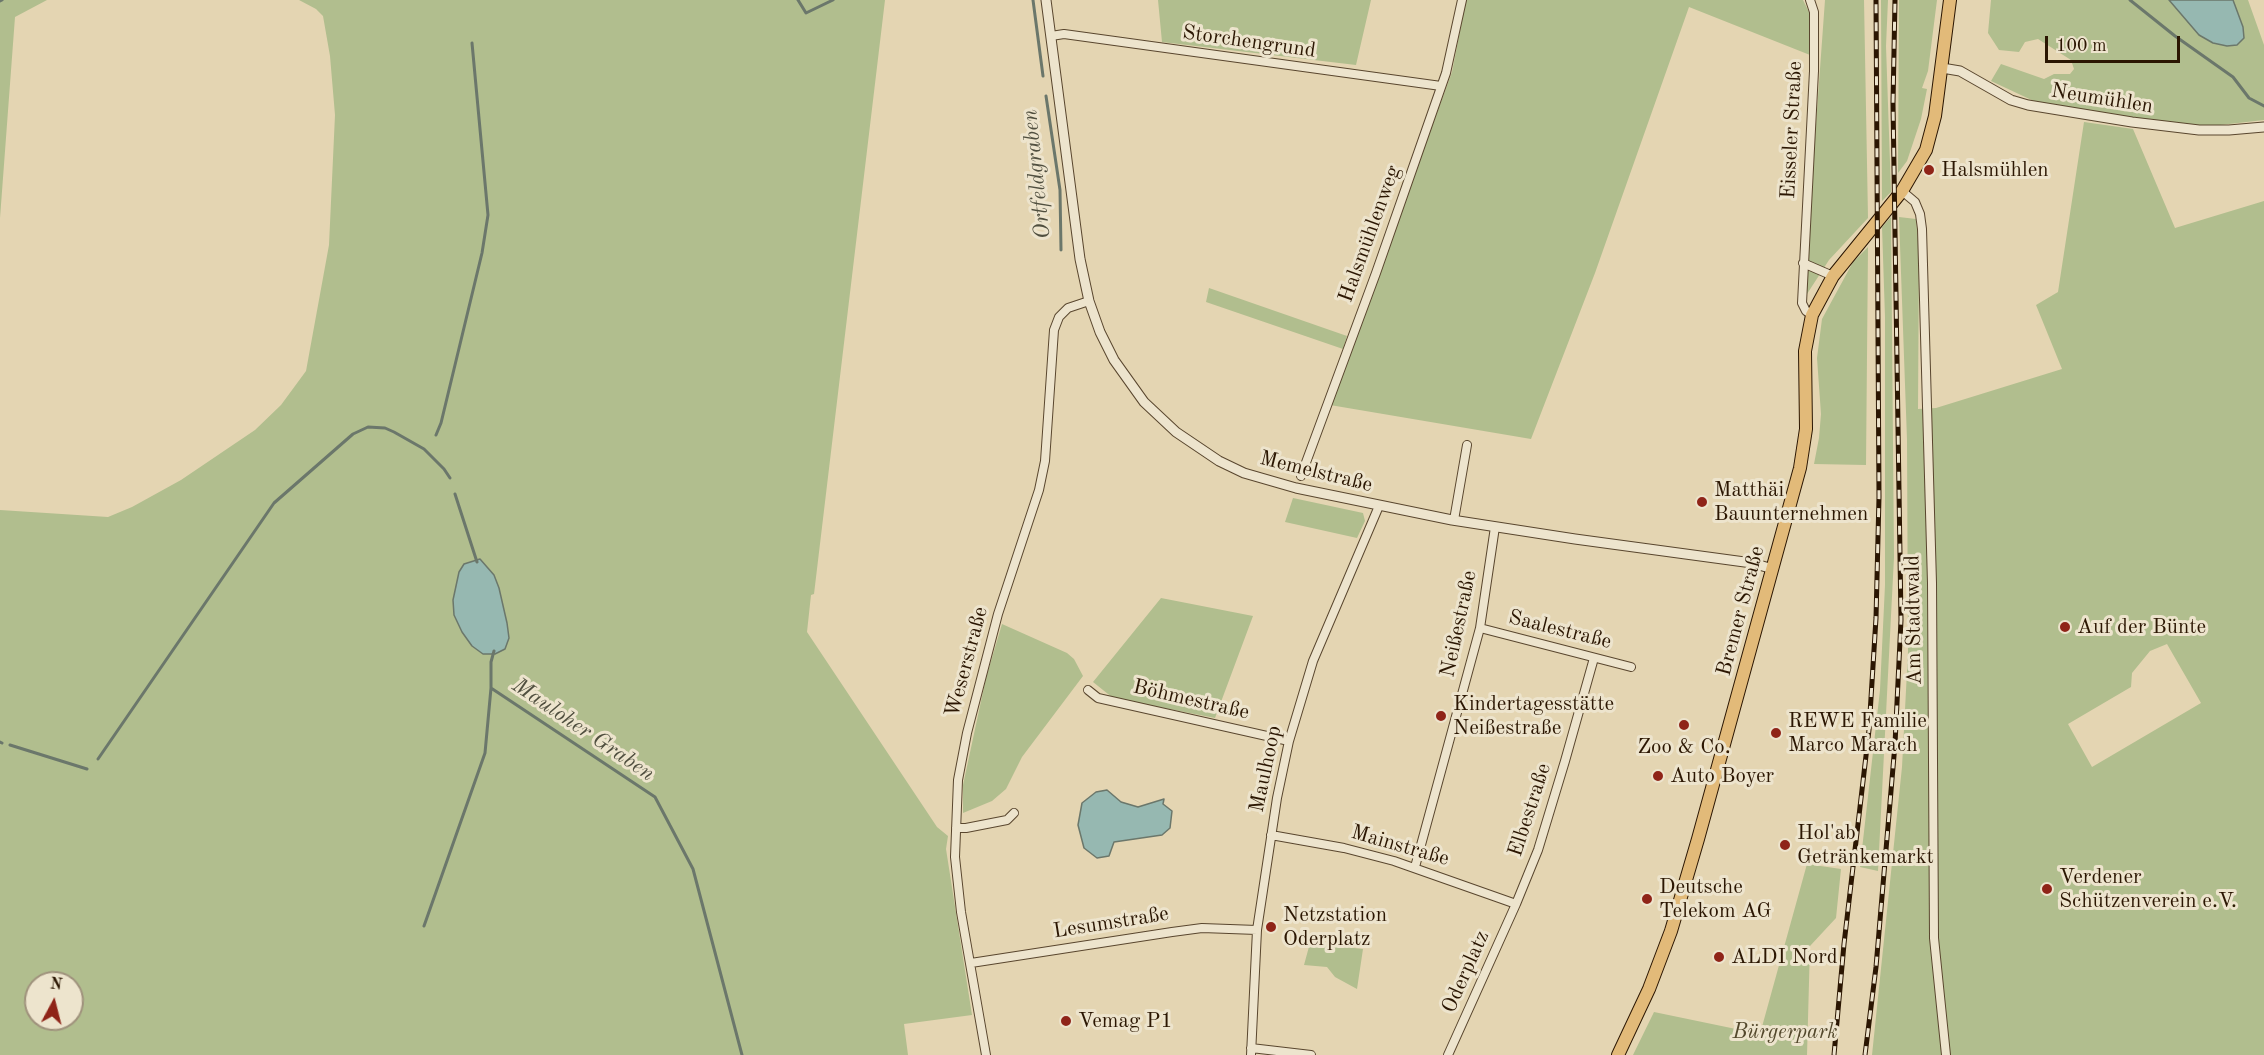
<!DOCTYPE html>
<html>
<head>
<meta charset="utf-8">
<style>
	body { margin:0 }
	#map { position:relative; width:2264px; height:1055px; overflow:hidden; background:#e4d5b2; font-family:"Old Standard TT",serif }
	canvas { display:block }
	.north { position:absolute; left:24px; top:971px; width:60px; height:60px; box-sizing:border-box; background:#ede4cd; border:2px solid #9f927c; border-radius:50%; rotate:7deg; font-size:16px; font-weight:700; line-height:24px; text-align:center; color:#2b1602 }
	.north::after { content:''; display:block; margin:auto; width:21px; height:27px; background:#8f2418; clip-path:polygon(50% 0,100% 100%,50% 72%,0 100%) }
	.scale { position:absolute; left:2045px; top:36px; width:135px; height:27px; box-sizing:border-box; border:3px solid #2b1602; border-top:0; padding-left:8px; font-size:18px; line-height:21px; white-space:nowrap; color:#2b1602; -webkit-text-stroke:4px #ede4cd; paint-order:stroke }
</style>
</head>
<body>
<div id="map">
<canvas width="2264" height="1055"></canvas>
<div class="north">N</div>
<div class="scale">100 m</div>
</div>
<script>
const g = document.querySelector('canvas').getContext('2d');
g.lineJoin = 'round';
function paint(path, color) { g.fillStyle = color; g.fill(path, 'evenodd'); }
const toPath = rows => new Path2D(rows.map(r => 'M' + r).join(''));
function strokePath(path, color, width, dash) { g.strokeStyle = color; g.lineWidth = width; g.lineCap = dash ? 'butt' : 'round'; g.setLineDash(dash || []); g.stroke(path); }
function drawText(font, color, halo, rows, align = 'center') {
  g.font = font + ' "Old Standard TT",serif'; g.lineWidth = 6; g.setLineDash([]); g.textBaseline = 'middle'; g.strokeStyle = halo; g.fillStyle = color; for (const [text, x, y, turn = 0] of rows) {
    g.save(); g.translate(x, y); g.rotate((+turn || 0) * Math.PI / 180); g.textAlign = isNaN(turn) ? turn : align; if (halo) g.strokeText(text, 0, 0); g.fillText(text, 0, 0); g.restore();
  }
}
const green = toPath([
	[0,0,47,0,15,17,0,218],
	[299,0,885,0,814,594,811,595,807,632,937,827,948,836,946,849,972,1015,904,1024,908,1055,0,1055,0,510,108,517,132,507,181,480,255,430,281,405,306,371,329,245,335,115,330,56,323,16,316,9],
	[36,983,72,983,72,1019,36,1019],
	[1158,0,1371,0,1356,65,1162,42],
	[1466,0,1803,0,1810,14,1810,55,1689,7,1595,273,1531,439,1330,405,1452,72],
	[1825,0,1864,0,1868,218,1829,260,1807,294,1807,248],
	[1881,0,1888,0,1886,46,1891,192,1882,201],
	[1899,0,1937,0,1928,71,1922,88,1927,89,1921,119,1907,161,1898,173],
	[1991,0,2248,0,2264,45,2264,120,2212,126,2172,124,2038,103,1991,81,2001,64,2044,79,2054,74,2070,74,2074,69,2071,60,2038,39,2025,42,2019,52,1999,50,1988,33],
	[2084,122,2133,129,2175,228,2264,201,2264,1055,1872,1055,1902,767,1908,652,1907,440,1899,217,1916,219,1919,250,1918,409,1936,408,2062,369,2036,305,2058,292],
	[2167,644,2201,703,2092,767,2068,724,2131,687,2132,673,2150,651],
	[1891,217,1894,557,1878,871,1860,867,1880,690,1885,585,1885,317,1882,227],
	[1868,247,1866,465,1814,464,1819,438,1821,414,1817,358,1822,319,1853,262],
	[1209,288,1347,336,1343,349,1206,302],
	[1293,498,1363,513,1365,521,1357,538,1285,522],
	[1161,598,1253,616,1215,718,1113,698,1093,682],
	[1002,624,1067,653,1074,659,1083,676,1022,757,1006,789,992,801,963,813,963,785,986,678],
	[1807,864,1841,869,1836,918,1810,946,1807,1055,1633,1055,1654,1012,1760,1034],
	[1310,943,1363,949,1357,989,1335,977,1327,967,1304,965]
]);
const water = toPath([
	[2169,0,2233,0,2243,27,2244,38,2237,45,2227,46,2213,43,2199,35,2169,0],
	[480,559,494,575,499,588,507,623,509,638,505,649,495,654,483,654,472,646,462,632,454,615,453,600,459,572,464,564,480,559],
	[1107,790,1121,802,1138,807,1164,799,1163,804,1172,811,1170,828,1162,835,1114,842,1109,856,1097,858,1084,848,1078,825,1082,803,1096,792,1107,790]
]);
const stream = toPath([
	[798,0,806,13,833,0],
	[1033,0,1043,76],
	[2130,0,2175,36,2233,77,2249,98,2264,106],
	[0,1,2,0],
	[1046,96,1060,190,1061,250],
	[436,435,441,423,482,253,488,215,472,43],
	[455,494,477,562],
	[491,688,655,797,693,869,742,1055],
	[0,742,2,743],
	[10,745,87,769],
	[98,759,274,503,353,434,368,427,385,428,394,432,424,449,444,469,450,478],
	[424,926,485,753,491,688,491,662,494,651]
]);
const minor = toPath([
	[1810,0,1814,12,1814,71,1802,303,1806,311,1812,315],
	[1051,36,1064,34,1441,86],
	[1902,191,1915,202,1920,214,1922,229,1932,583,1934,938,1946,1055],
	[1803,263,1833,276],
	[1301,476,1376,273,1446,73,1462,0],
	[1454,520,1467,445],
	[1480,628,1631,667],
	[1088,690,1098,698,1289,741],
	[956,828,966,828,1007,820,1014,813],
	[1271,835,1344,848,1394,861,1516,904],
	[1415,867,1480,628,1495,527],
	[971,963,1172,932,1202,928,1257,930],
	[1251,1048,1311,1055],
	[986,1055,961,912,955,857,958,780,967,733,998,614,1039,490,1045,461,1054,330,1059,317,1068,308,1089,301],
	[1251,1055,1257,930,1277,798,1289,741,1313,661,1379,506],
	[1448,1055,1516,904,1538,850,1565,761,1594,658]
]);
const tertiary = toPath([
	[1046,0,1080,259,1089,301,1100,332,1114,360,1144,402,1176,432,1219,461,1244,473,1296,488,1452,520,1575,539,1752,563,1773,569],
	[1942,68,1960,71,2011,100,2028,105,2132,122,2199,130,2229,130,2264,127]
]);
const primary = toPath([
	[1618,1055,1649,989,1671,931,1698,839,1800,468,1806,429,1805,351,1812,315,1833,276,1902,191,1926,150,1935,116,1950,0]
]);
const rail = toPath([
	[1834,1055,1844,944,1869,730,1876,618,1879,497,1876,0],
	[1865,1055,1876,967,1895,744,1901,620,1893,103,1895,0]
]);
const markers = [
	[1929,170,6,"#8f2418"],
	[1702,502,6,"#8f2418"],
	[2065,627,6,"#8f2418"],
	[1441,716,6,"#8f2418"],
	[1684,725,6,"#8f2418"],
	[1776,733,6,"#8f2418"],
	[1658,776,6,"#8f2418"],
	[1785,845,6,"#8f2418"],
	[2047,889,6,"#8f2418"],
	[1647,899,6,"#8f2418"],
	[1271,927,6,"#8f2418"],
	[1719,957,6,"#8f2418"],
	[1066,1021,6,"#8f2418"]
];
const streetNames = [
	["Storchengrund",1249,42,8],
	["Neumühlen",2102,99,9],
	["Eisseler Straße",1792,130,-87],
	["Halsmühlenweg",1370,234,-70],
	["Memelstraße",1316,472,14],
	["Bremer Straße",1741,611,-75],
	["Am Stadtwald",1914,620,-91],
	["Neißestraße",1459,624,-78],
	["Saalestraße",1560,630,14],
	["Weserstraße",967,662,-75],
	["Böhmestraße",1191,700,13],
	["Maulhoop",1266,769,-78],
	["Elbestraße",1530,810,-72],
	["Mainstraße",1400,846,16],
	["Lesumstraße",1111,923,-9],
	["Oderplatz",1466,972,-66]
];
const poiNames = [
	["Halsmühlen",1941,170],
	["Matthäi",1714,490],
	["Bauunternehmen",1714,514],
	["Auf der Bünte",2077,627],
	["Kindertagesstätte",1453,704],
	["Neißestraße",1453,728],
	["REWE Familie",1788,721],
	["Marco Marach",1788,745],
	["Zoo & Co.",1684,747,"center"],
	["Auto Boyer",1670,776],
	["Hol'ab",1797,833],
	["Getränkemarkt",1797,857],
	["Verdener",2059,877],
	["Schützenverein e.V.",2059,901],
	["Deutsche",1659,887],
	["Telekom AG",1659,911],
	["Netzstation",1283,915],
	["Oderplatz",1283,939],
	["ALDI Nord",1731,957],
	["Vemag P1",1078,1021]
];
const parkNames = [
	["Bürgerpark",1785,1032]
];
const waterNames = [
	["Ortfeldgraben",1037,174,-96],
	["Mauloher Graben",583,730,34]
];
paint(green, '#b1be8e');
paint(water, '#96b8b1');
strokePath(water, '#6b776b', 1.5);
strokePath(stream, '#6b776b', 3);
strokePath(minor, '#59462e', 10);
strokePath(tertiary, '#59462e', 11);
strokePath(primary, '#2b1602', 14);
strokePath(minor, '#ede4cd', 8);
strokePath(tertiary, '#ede4cd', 9);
strokePath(primary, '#e2ba79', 12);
strokePath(rail, '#2b1602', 5);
strokePath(rail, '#ede4cd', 3, [9]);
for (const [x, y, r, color] of markers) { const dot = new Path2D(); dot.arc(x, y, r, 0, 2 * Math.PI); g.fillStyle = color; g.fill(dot); strokePath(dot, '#ede4cd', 2); }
drawText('21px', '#2b1602', '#ede4cd', streetNames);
drawText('21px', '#2b1602', '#ede4cd', poiNames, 'left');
drawText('italic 21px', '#53482c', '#ede4cd', parkNames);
drawText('italic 22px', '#504f3f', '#ede4cd', waterNames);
</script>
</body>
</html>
